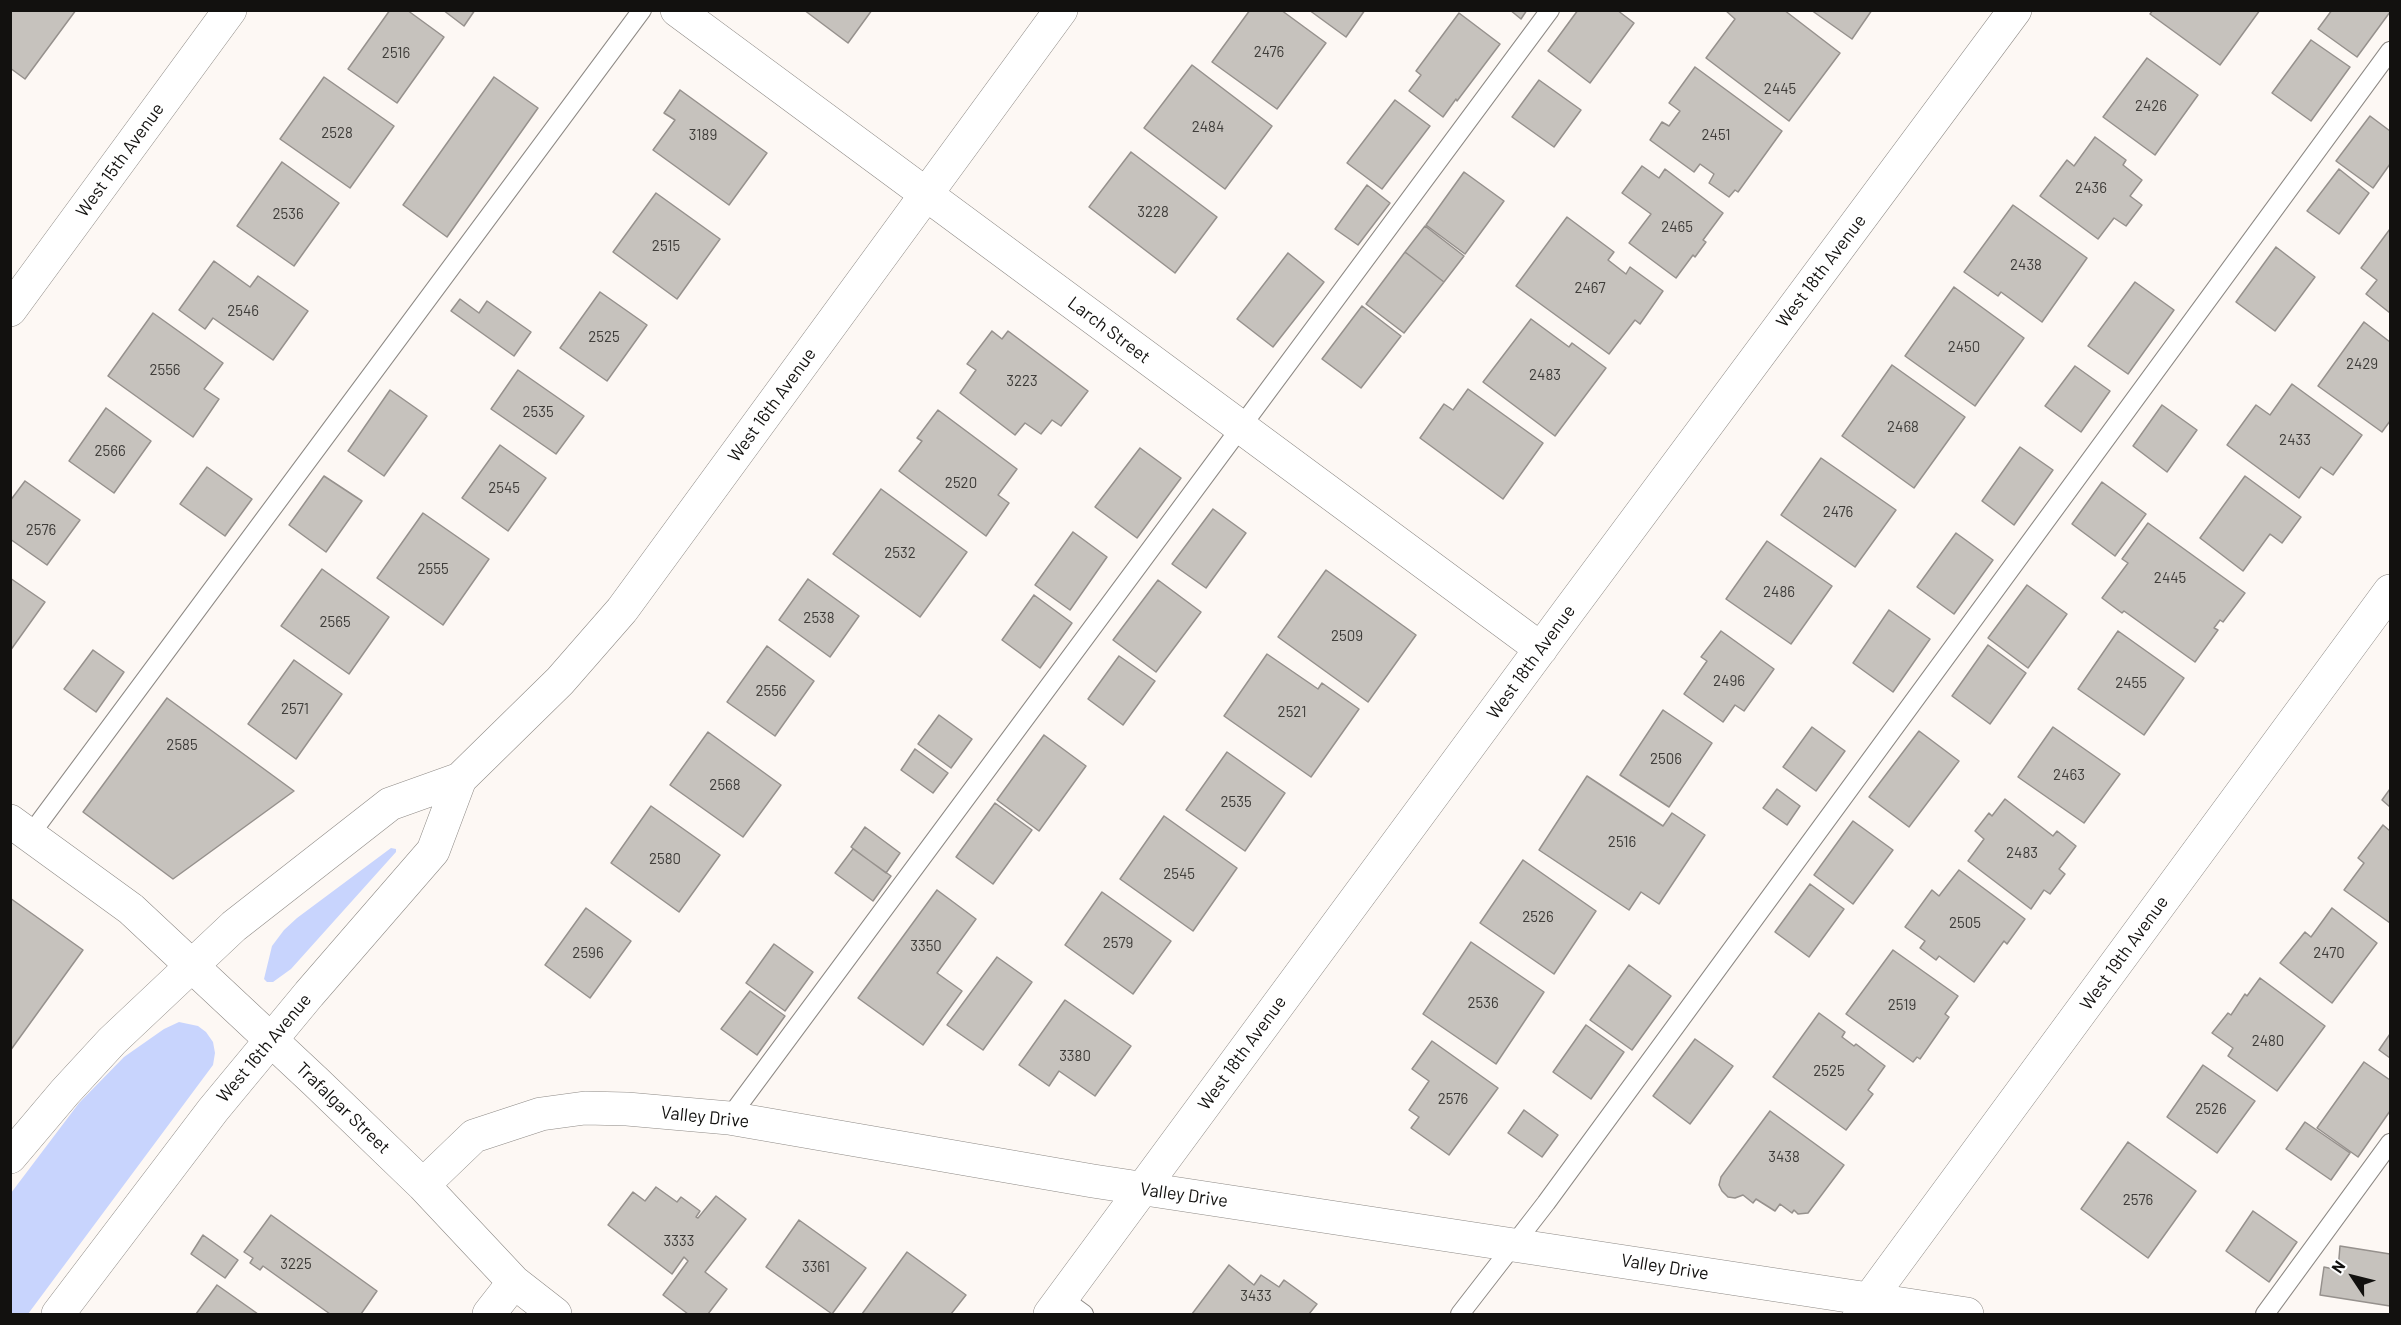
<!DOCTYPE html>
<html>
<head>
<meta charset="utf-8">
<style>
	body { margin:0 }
	#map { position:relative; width:2401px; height:1325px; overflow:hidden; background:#fdf8f4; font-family:Barlow,sans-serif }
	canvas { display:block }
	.frame { position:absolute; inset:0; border:12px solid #12110f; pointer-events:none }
	.north { position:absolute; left:2323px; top:1247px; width:60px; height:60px; -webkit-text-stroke:4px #fff; paint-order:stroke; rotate:305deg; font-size:16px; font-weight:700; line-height:24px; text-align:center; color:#12110f }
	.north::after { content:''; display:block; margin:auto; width:21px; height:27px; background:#12110f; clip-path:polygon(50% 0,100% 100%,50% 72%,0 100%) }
</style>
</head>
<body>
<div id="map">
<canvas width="2401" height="1325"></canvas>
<div class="frame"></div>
<div class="north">N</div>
</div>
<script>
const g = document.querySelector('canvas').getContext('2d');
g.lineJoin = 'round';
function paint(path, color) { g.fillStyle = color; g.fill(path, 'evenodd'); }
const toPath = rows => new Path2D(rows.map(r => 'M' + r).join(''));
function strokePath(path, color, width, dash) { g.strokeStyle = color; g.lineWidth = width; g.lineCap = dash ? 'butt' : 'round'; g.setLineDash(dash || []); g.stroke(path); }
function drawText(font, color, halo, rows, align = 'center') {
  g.font = font + ' Barlow,sans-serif'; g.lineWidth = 4.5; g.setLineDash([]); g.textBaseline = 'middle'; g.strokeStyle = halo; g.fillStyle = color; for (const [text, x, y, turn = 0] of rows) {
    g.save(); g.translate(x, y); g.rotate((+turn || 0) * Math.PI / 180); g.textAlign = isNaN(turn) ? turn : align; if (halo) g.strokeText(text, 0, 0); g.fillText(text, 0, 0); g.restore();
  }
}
const green = toPath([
	[391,848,396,849,396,852,291,969,273,982,267,982,264,979,272,946,284,930,297,918],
	[179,1022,198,1026,206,1032,213,1042,215,1053,213,1065,28,1314,11,1314,11,1193,79,1103,124,1057,164,1029]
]);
const building = toPath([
	[10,10,76,10,25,79,10,68,10,10],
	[390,10,407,10,444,37,397,103,348,69,390,10],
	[443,10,475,10,464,26,443,10],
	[804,10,872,10,848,43,804,10],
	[1250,10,1281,10,1326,43,1277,109,1212,62,1250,10],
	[1309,10,1365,10,1346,37,1309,10],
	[1510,10,1527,10,1521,19,1510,10],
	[1578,10,1617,10,1634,23,1590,83,1548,51,1578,10],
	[1725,10,1784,10,1840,53,1789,121,1706,58,1735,19,1725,10],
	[1811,10,1872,10,1852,39,1811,10],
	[2153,10,2260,10,2220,65,2150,14,2153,10],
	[2332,10,2390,10,2390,12,2357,57,2318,29,2332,10],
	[1459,13,1500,44,1457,101,1456,99,1443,117,1409,91,1421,75,1416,71,1459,13],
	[2311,40,2350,67,2311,121,2272,93,2311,40],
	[2147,58,2198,95,2155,155,2103,117,2147,58],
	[1192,65,1272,126,1225,189,1144,128,1192,65],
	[1695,67,1782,131,1738,192,1735,190,1729,197,1709,183,1714,174,1700,164,1694,172,1650,140,1662,122,1669,126,1680,111,1669,103,1695,67],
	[324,77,394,126,350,188,280,139,324,77],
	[494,77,538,108,447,237,403,205,494,77],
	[1539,80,1581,110,1554,147,1512,117,1539,80],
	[680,90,767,153,729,205,653,150,675,120,664,113,680,90],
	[1395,100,1430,126,1382,189,1347,163,1395,100],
	[2370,116,2390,131,2390,164,2373,188,2336,161,2370,116],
	[2095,137,2126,160,2123,165,2142,180,2130,196,2142,205,2126,226,2114,218,2098,239,2040,196,2067,160,2074,166,2095,137],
	[1131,152,1217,217,1175,273,1089,207,1131,152],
	[282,162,339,203,294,266,237,226,282,162],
	[1642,166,1659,178,1665,169,1723,213,1703,240,1706,242,1695,257,1693,255,1676,278,1629,243,1651,214,1622,193,1642,166],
	[2339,169,2369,193,2339,234,2307,211,2339,169],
	[1464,172,1504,201,1465,254,1426,225,1464,172],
	[1367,185,1390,203,1358,245,1335,229,1367,185],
	[656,193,720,239,677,299,613,252,656,193],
	[2013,205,2087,258,2042,322,2001,292,1998,296,1964,272,2013,205],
	[1567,217,1614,252,1608,260,1626,274,1630,267,1663,291,1640,324,1635,320,1609,354,1516,286,1567,217],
	[1425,226,1464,256,1444,282,1405,252,1425,226],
	[2390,229,2390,313,2366,294,2377,280,2361,268,2390,229],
	[2276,247,2315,277,2275,331,2236,302,2276,247],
	[1405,252,1444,282,1404,333,1366,304,1405,252],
	[1288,253,1324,282,1273,347,1237,319,1288,253],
	[214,261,250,287,258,276,308,311,273,360,213,318,205,329,179,310,214,261],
	[2135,282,2174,310,2128,374,2088,346,2135,282],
	[1954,287,2024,338,1975,406,1905,356,1954,287],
	[600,292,647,325,607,381,560,348,600,292],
	[460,299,479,313,487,301,531,332,514,356,451,311,460,299],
	[1362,306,1401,336,1361,388,1322,359,1362,306],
	[153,313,223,363,204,389,219,399,193,437,108,376,153,313],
	[1531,319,1569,347,1572,343,1606,368,1555,436,1483,382,1531,319],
	[2364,322,2390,342,2390,421,2382,432,2318,386,2364,322],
	[992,331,1002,339,1008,331,1088,391,1061,426,1052,420,1041,434,1025,423,1015,435,960,393,976,370,967,364,992,331],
	[1892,365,1965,417,1914,488,1842,436,1892,365],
	[2075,366,2110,391,2081,432,2045,406,2075,366],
	[518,370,584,416,556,454,491,409,518,370],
	[2292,384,2362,435,2333,475,2321,467,2299,498,2227,445,2256,405,2270,415,2292,384],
	[1468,389,1543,443,1503,499,1420,438,1444,404,1453,410,1468,389],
	[390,390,427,416,384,476,348,451,390,390],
	[2162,405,2197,430,2167,472,2133,446,2162,405],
	[106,408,151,441,114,493,69,461,106,408],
	[938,410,1017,469,998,495,1009,503,986,536,899,471,922,441,917,438,938,410],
	[500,445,546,478,508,531,462,498,500,445],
	[2020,447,2053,470,2014,525,1982,501,2020,447],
	[1140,448,1181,478,1137,538,1095,507,1140,448],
	[1821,458,1896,510,1855,567,1781,515,1821,458],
	[207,467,252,499,225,536,180,504,207,467],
	[324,476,362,501,326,552,289,525,324,476],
	[2245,476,2301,517,2282,543,2270,534,2243,571,2200,538,2245,476],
	[25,481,80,520,47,565,10,539,10,501,25,481],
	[2102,482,2146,514,2115,556,2072,524,2102,482],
	[881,489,967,552,920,617,833,554,881,489],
	[1213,509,1246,533,1206,588,1172,564,1213,509],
	[423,513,489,559,443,625,377,578,423,513],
	[2148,523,2245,593,2223,622,2220,620,2214,628,2218,630,2195,662,2124,611,2122,613,2102,598,2128,563,2122,559,2148,523],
	[1073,532,1107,557,1070,610,1035,585,1073,532],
	[1956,533,1993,560,1954,614,1917,587,1956,533],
	[1767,541,1832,586,1791,644,1726,599,1767,541],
	[322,569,389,617,349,674,281,626,322,569],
	[1326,570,1416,635,1368,702,1278,637,1326,570],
	[10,578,45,602,10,651,10,578],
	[808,579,859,616,830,657,779,620,808,579],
	[1158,580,1201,612,1156,672,1113,640,1158,580],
	[2027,585,2067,614,2028,668,1988,638,2027,585],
	[1034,595,1072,623,1040,668,1002,640,1034,595],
	[1889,610,1930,639,1893,692,1853,663,1889,610],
	[1721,631,1774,669,1744,711,1735,705,1723,722,1684,694,1707,661,1701,657,1721,631],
	[2118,631,2184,678,2144,735,2078,689,2118,631],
	[1988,645,2026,673,1990,724,1952,696,1988,645],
	[767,646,814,681,775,736,727,702,767,646],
	[93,650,124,672,96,712,64,689,93,650],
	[1267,654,1318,689,1322,683,1359,709,1311,777,1224,716,1267,654],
	[1119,656,1155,681,1123,725,1088,699,1119,656],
	[294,660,342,694,296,759,248,724,294,660],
	[167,698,294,791,173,879,83,812,167,698],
	[1663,710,1712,743,1669,807,1620,775,1663,710],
	[939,715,972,739,951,768,918,744,939,715],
	[1812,727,1845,751,1816,791,1783,767,1812,727],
	[2053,727,2120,774,2084,823,2018,777,2053,727],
	[1919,731,1959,761,1909,827,1869,797,1919,731],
	[708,732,781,785,743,837,670,785,708,732],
	[1044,735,1086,766,1039,831,997,800,1044,735],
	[915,749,948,773,933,793,901,770,915,749],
	[1227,752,1285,793,1245,851,1186,810,1227,752],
	[1587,776,1663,826,1672,813,1705,835,1659,904,1641,892,1629,910,1539,850,1587,776],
	[1777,789,1800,806,1787,825,1763,808,1777,789],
	[2390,789,2390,807,2382,800,2390,789],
	[2005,799,2053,836,2057,831,2076,846,2059,869,2065,874,2050,894,2044,890,2031,909,1968,861,1984,839,1975,831,1989,813,1992,816,2005,799],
	[995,803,1032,830,993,884,956,857,995,803],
	[651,806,720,855,679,912,611,863,651,806],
	[1164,816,1237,868,1193,931,1120,879,1164,816],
	[1853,821,1893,850,1853,904,1814,875,1853,821],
	[2383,825,2390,831,2390,923,2344,890,2364,863,2358,858,2383,825],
	[865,827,900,853,886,873,851,847,865,827],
	[853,849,891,876,873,901,835,873,853,849],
	[1523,860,1596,911,1554,974,1480,923,1523,860],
	[1959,870,2025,919,2007,944,2004,941,1974,982,1939,956,1936,960,1920,948,1925,941,1905,927,1932,890,1939,896,1959,870],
	[1810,884,1844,909,1809,957,1775,932,1810,884],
	[937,890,976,919,937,973,962,991,923,1045,858,998,937,890],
	[1102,892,1171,941,1133,994,1065,945,1102,892],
	[10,898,83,950,10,1051,10,898],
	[586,908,631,941,590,998,545,965,586,908],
	[2332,908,2377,943,2332,1003,2280,963,2305,932,2311,937,2332,908],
	[1471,942,1544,992,1496,1064,1423,1014,1471,942],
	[774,944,813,972,785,1011,746,983,774,944],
	[1893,950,1958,996,1945,1014,1949,1017,1920,1059,1917,1057,1913,1062,1846,1014,1893,950],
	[997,957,1032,982,983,1050,947,1025,997,957],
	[1629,965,1671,996,1632,1050,1590,1020,1629,965],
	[2260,978,2325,1026,2277,1091,2228,1056,2233,1048,2212,1033,2228,1013,2231,1015,2245,994,2247,996,2260,978],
	[750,991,785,1016,757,1055,721,1029,750,991],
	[1065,1000,1131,1046,1095,1096,1059,1071,1049,1086,1019,1065,1065,1000],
	[1819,1013,1845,1032,1842,1037,1854,1046,1856,1044,1885,1066,1868,1090,1873,1094,1846,1130,1773,1077,1819,1013],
	[1586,1025,1624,1052,1591,1099,1553,1072,1586,1025],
	[2390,1034,2390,1058,2379,1050,2390,1034],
	[1695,1039,1733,1066,1690,1124,1653,1096,1695,1039],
	[1432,1041,1498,1088,1449,1155,1411,1128,1419,1117,1409,1110,1429,1081,1412,1069,1432,1041],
	[2364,1062,2390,1080,2390,1111,2358,1157,2317,1128,2364,1062],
	[2203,1065,2255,1101,2217,1153,2167,1117,2203,1065],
	[1524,1110,1558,1135,1542,1157,1508,1133,1524,1110],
	[1770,1111,1844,1165,1808,1213,1798,1214,1794,1210,1792,1213,1780,1204,1775,1211,1756,1199,1753,1203,1743,1195,1735,1198,1728,1197,1722,1191,1719,1185,1721,1177,1770,1111],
	[2305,1122,2350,1153,2331,1180,2286,1149,2305,1122],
	[2128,1142,2196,1191,2148,1258,2081,1209,2128,1142],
	[656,1187,677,1202,681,1197,700,1211,696,1217,698,1218,716,1196,746,1219,705,1272,727,1289,708,1314,688,1314,663,1295,688,1261,684,1257,672,1274,608,1225,633,1192,645,1201,656,1187],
	[2253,1211,2297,1242,2269,1282,2226,1251,2253,1211],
	[271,1215,377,1291,361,1314,330,1314,263,1266,260,1270,250,1263,253,1258,244,1252,271,1215],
	[799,1220,866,1268,832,1314,766,1267,799,1220],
	[203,1235,238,1260,225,1278,191,1254,203,1235],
	[2340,1246,2390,1254,2390,1306,2320,1295,2324,1267,2338,1270,2340,1246],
	[907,1252,966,1295,951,1314,862,1314,907,1252],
	[1229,1265,1254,1285,1261,1275,1279,1287,1284,1280,1317,1304,1309,1314,1192,1314,1229,1265],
	[217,1285,258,1314,196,1314,217,1285]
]);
const lane = toPath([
	[30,835,642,10],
	[729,1118,1550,10],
	[1062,1298,1084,1314],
	[1460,1314,1546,1203,2390,51],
	[2265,1314,2390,1143]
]);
const street = toPath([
	[677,10,1541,649],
	[10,310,230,10],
	[10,821,131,909,316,1082,423,1185,514,1282,555,1314],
	[423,1185,474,1136,541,1114,585,1108,627,1109,729,1118,1093,1181,1967,1314],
	[1859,1313,2390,591],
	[489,1314,514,1282],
	[1050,1314,1570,609,2015,10]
]);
const secondary = toPath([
	[10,1157,65,1092,112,1041,234,926,390,804,460,779],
	[58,1314,213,1110,309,994,433,851,460,779,560,681,622,610,1061,10]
]);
const numberNames = [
	["2476",1269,52],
	["2516",396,53],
	["2445",1780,89],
	["2426",2151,106],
	["2484",1208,127],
	["2528",337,133],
	["3189",703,135],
	["2451",1716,135],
	["2436",2091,188],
	["3228",1153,212],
	["2536",288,214],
	["2465",1677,227],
	["2515",666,246],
	["2438",2026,265],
	["2467",1590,288],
	["2546",243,311],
	["2525",604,337],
	["2450",1964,347],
	["2429",2362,364],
	["2556",165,370],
	["2483",1545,375],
	["3223",1022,381],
	["2535",538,412],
	["2468",1903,427],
	["2433",2295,440],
	["2566",110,451],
	["2520",961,483],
	["2545",504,488],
	["2476",1838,512],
	["2576",41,530],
	["2532",900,553],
	["2555",433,569],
	["2445",2170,578],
	["2486",1779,592],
	["2538",819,618],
	["2565",335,622],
	["2509",1347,636],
	["2496",1729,681],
	["2455",2131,683],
	["2556",771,691],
	["2571",295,709],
	["2521",1292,712],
	["2585",182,745],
	["2506",1666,759],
	["2463",2069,775],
	["2568",725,785],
	["2535",1236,802],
	["2516",1622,842],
	["2483",2022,853],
	["2580",665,859],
	["2545",1179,874],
	["2526",1538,917],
	["2505",1965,923],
	["2579",1118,943],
	["3350",926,946],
	["2596",588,953],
	["2470",2329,953],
	["2536",1483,1003],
	["2519",1902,1005],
	["2480",2268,1041],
	["3380",1075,1056],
	["2525",1829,1071],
	["2576",1453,1099],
	["2526",2211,1109],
	["3438",1784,1157],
	["2576",2138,1200],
	["3333",679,1241],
	["3225",296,1264],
	["3361",816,1267],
	["3433",1256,1296]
];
const streetNames = [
	["West 15th Avenue",120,160,-54],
	["West 18th Avenue",1821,271,-53],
	["Larch Street",1109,330,37],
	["West 16th Avenue",772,405,-54],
	["West 18th Avenue",1531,662,-54],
	["West 19th Avenue",2124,953,-54],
	["West 16th Avenue",264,1048,-50],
	["West 18th Avenue",1242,1053,-54],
	["Trafalgar Street",343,1108,44],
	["Valley Drive",705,1117,6],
	["Valley Drive",1184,1195,8],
	["Valley Drive",1665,1267,9]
];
paint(green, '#c8d4fd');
paint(building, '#c6c2bd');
strokePath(building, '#96918d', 1.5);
strokePath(lane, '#8e8a86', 20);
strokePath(street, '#8e8a86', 34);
strokePath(secondary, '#8e8a86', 34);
strokePath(lane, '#fff', 18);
strokePath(street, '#fff', 33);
strokePath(secondary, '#fff', 33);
drawText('15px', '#3f3d3a', null, numberNames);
drawText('18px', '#12110f', '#fff', streetNames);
</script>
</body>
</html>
